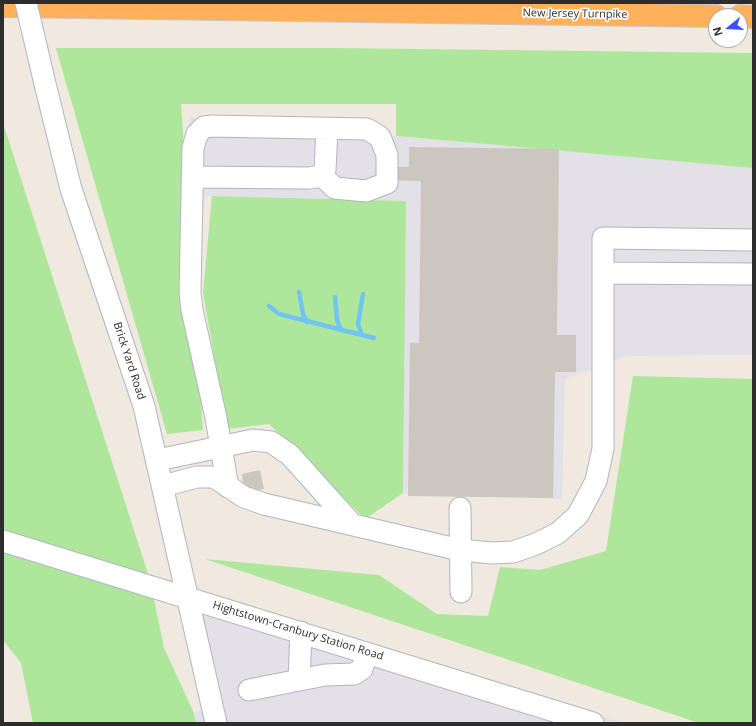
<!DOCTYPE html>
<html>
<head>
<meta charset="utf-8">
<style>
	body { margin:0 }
	#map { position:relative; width:756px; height:726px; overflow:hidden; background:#efe9df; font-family:"Open Sans",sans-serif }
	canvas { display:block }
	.frame { position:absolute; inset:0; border:4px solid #2d2d2d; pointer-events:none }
	.north { position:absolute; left:708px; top:8px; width:40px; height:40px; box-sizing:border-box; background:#fff; border:1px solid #ababab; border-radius:50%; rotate:252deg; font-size:11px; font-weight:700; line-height:16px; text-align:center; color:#2d2d2d }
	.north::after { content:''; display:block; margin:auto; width:14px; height:18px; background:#3c50ff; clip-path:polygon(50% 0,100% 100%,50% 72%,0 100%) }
</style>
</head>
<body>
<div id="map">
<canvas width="756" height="726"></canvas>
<div class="frame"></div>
<div class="north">N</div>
</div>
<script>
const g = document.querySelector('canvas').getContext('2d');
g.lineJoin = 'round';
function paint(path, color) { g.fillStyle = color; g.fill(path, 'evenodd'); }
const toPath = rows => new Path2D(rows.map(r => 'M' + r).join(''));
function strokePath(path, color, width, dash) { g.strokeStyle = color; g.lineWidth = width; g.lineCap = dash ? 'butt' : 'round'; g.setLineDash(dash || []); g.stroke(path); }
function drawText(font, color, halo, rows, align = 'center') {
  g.font = font + ' "Open Sans",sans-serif'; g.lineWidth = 3.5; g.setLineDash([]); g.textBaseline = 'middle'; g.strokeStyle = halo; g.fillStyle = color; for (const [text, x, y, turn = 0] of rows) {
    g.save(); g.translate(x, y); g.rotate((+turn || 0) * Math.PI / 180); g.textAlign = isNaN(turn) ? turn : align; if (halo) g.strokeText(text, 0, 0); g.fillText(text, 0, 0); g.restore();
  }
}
const industrial = toPath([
	[190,118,753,168,753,355,626,356,565,379,562,499,403,493,406,201,187,195],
	[188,590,624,723,196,723,194,713,216,706]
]);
const green = toPath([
	[56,48,334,48,753,53,753,168,396,136,396,104,181,104,203,430,167,434],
	[3,123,150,580,164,648,194,713,196,723,33,723,21,663,3,640],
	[212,196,406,201,403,493,365,519,269,424,227,429,203,293],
	[633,376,753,379,753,723,699,723,205,559,379,575,437,614,488,616,500,567,540,570,606,551]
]);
const stream = toPath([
	[299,292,303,314,307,322],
	[335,297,337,320,341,330],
	[269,306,279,314,374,338],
	[362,335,358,324,363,294]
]);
const building = toPath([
	[409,147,559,149,557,335,576,335,576,372,555,372,553,498,408,496,410,343,419,343,421,181,381,180,381,167,409,167],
	[260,470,264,489,253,491,243,483,242,474]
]);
const minor = toPath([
	[45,84,71,189,144,406,216,723],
	[192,177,309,178,322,176,325,170,327,129],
	[603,273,753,274],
	[158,460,253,440,271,442,290,455,351,523],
	[163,486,197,477,214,477,244,497,264,504,460,550,492,553,513,552,536,544,558,533,578,515,596,481,603,449,603,238,753,240],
	[228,487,216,418,192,310,190,292,193,148,197,134,204,127,212,126,367,129,380,137,387,155,387,183,366,191,335,188,322,176],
	[460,508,461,592],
	[3,541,593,723],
	[299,680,301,632],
	[249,690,325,675,354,674,362,669,367,653]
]);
const highway = toPath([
	[3,6,716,16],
	[740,16,753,17]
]);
const minorBridge = toPath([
	[26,3,45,84]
]);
const streetNames = [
	["New Jersey Turnpike",575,14,1],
	["Brick Yard Road",129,361,72],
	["Hightstown-Cranbury Station Road",298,631,17]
];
paint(industrial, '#e3e0e7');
paint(green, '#aee79b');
strokePath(stream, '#70c5f3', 4.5);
paint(building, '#cbc7be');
strokePath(minor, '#b3b4c1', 23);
strokePath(highway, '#c8c8c8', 24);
strokePath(minor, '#fff', 21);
strokePath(highway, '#ffb05a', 22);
strokePath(minorBridge, '#b3b4c1', 23, []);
strokePath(minorBridge, '#fff', 21);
drawText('11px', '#2d2d2d', '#fff', streetNames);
</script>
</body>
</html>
